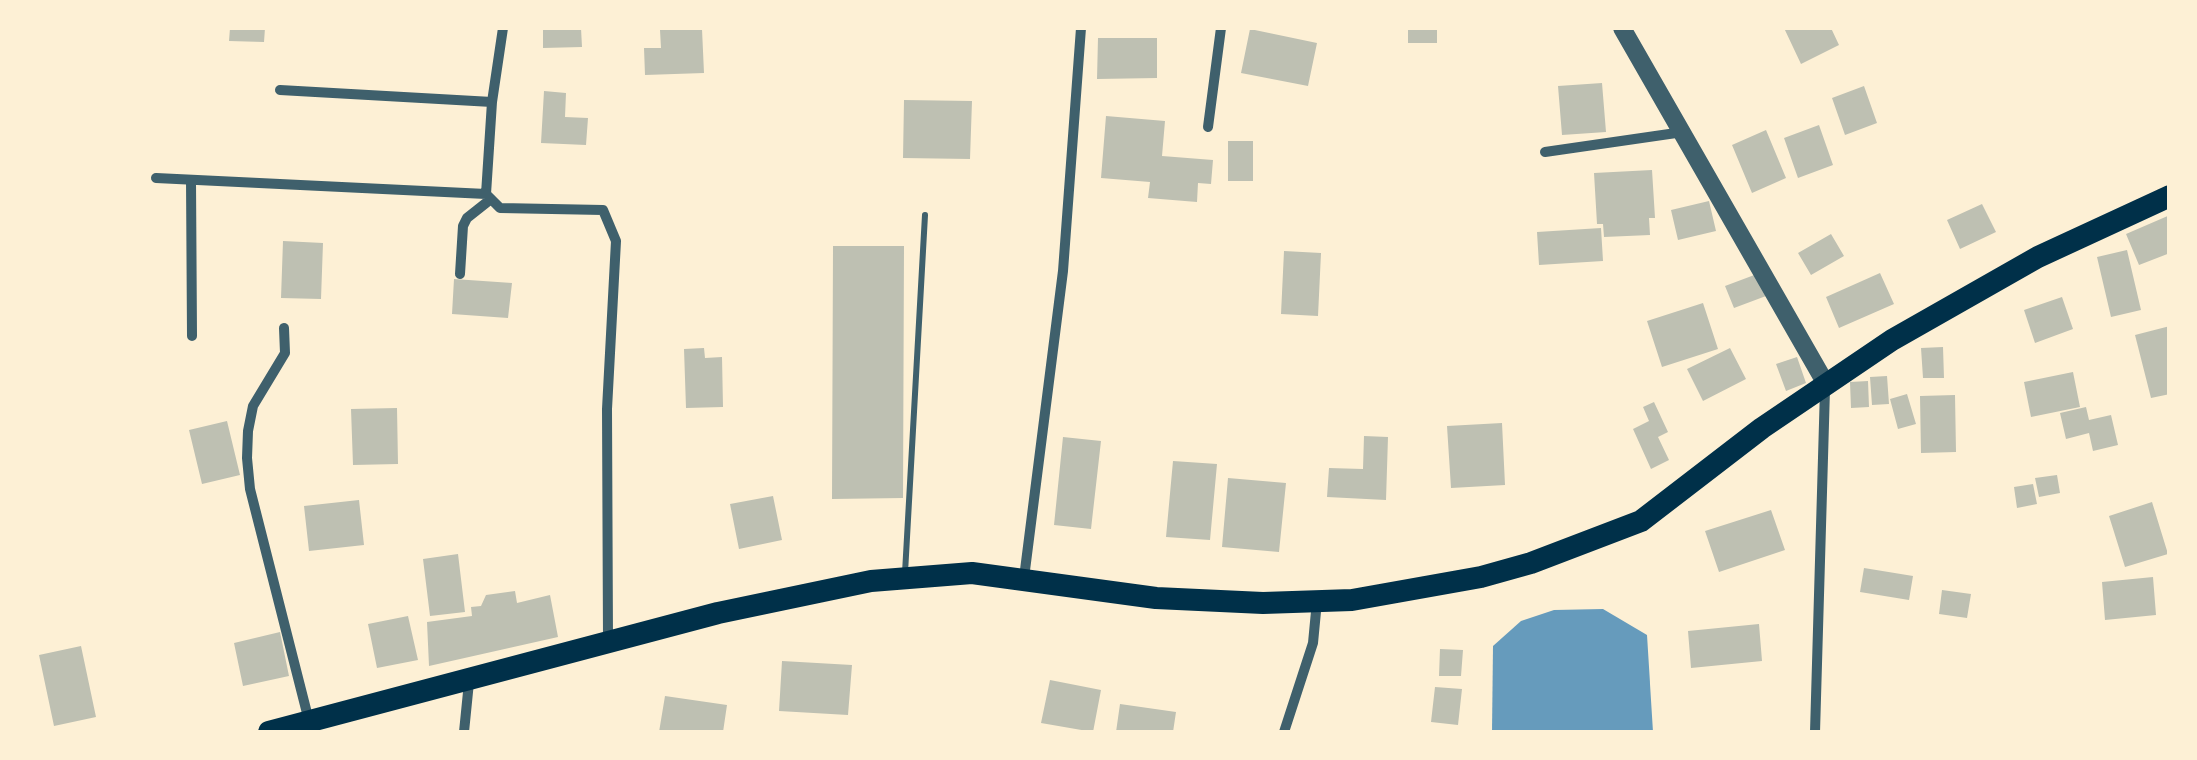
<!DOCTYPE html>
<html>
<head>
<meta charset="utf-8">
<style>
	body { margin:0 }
	#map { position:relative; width:2197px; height:760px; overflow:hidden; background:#fdf0d5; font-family:Merriweather,serif }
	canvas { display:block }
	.frame { position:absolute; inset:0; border:30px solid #fdf0d5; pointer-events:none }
</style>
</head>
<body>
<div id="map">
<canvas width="2197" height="760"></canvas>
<div class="frame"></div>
</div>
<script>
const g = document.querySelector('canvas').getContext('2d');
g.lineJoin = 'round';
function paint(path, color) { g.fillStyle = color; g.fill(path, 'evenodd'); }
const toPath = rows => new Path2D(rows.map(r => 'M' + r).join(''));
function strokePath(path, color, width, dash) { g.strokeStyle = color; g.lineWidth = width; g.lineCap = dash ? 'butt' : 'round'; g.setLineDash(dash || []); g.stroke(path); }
const water = toPath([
	[1603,609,1647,635,1653,732,1492,732,1493,646,1521,621,1554,610]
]);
const building = toPath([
	[230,28,265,28,264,42,229,41],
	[543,28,581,28,582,47,543,48],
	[1408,28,1437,28,1437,43,1408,43],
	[1784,28,1831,28,1839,45,1801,64],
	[702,29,704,73,645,75,644,48,661,48,660,30],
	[1250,29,1317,43,1308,86,1241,73],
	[1098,38,1157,38,1157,78,1097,79],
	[1602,83,1606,132,1562,135,1558,86],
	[1864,86,1877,123,1845,135,1832,98],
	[544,91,566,93,565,117,588,118,586,145,541,143],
	[904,100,972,101,970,159,903,158],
	[1106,116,1165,121,1162,156,1213,160,1211,184,1198,183,1197,202,1148,198,1150,182,1101,178],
	[1819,125,1833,165,1798,178,1784,138],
	[1766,130,1786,178,1752,193,1732,145],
	[1228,141,1253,141,1253,181,1228,181],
	[1652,170,1655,218,1649,218,1650,235,1604,237,1603,224,1597,224,1594,173],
	[1709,201,1716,231,1678,240,1671,210],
	[1982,204,1996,232,1960,249,1947,220],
	[2170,215,2170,253,2139,265,2126,234],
	[1601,228,1603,261,1539,265,1537,232],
	[1831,234,1844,256,1811,275,1798,253],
	[283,241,323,243,321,299,281,298],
	[833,246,904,246,903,498,832,499],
	[2127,250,2141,310,2111,317,2097,257],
	[1284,251,1321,253,1318,316,1281,314],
	[1880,273,1894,304,1839,328,1826,297],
	[1757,274,1766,296,1734,308,1725,286],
	[454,279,512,283,508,318,452,314],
	[2062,297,2073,329,2035,343,2024,310],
	[1703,303,1718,349,1662,367,1647,321],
	[2170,326,2170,394,2151,398,2135,335],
	[1943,347,1944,378,1923,378,1921,348],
	[704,348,705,358,722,357,723,407,686,408,684,349],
	[1730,348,1746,379,1703,401,1687,369],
	[1797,357,1806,383,1786,391,1776,364],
	[2073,372,2080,407,2031,417,2024,382],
	[1887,376,1889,404,1872,405,1870,377],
	[1868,381,1869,407,1851,408,1850,382],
	[1907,394,1916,424,1898,429,1890,399],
	[1955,395,1956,452,1921,453,1920,396],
	[1654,402,1668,432,1658,437,1669,460,1651,469,1633,429,1649,421,1643,407],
	[2086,407,2089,420,2111,415,2118,445,2093,451,2089,433,2066,439,2060,413],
	[397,408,398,464,353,465,351,409],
	[227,421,240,475,202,484,189,430],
	[1502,423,1505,485,1451,488,1447,426],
	[1364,436,1388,437,1386,500,1327,497,1329,468,1363,469],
	[1063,437,1101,441,1091,529,1054,525],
	[1173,461,1217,464,1210,540,1166,537],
	[2057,475,2060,493,2039,497,2035,478],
	[1228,478,1286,483,1279,552,1222,547],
	[2033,484,2037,504,2017,508,2014,487],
	[773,496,782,540,739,549,730,504],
	[359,500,364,545,309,551,304,506],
	[2152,502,2168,554,2125,567,2109,516],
	[1771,510,1785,550,1719,572,1705,531],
	[458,554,465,612,430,616,423,559],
	[1864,568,1913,576,1909,600,1860,592],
	[2153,577,2156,615,2105,620,2102,582],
	[1942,590,1971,594,1967,618,1939,614],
	[515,591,517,603,550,595,558,637,429,666,427,622,472,616,471,607,481,606,486,595],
	[408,616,418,660,377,668,368,624],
	[1759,624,1762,661,1691,668,1688,631],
	[280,632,289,676,243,686,234,643],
	[81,646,96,717,54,726,39,655],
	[1440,649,1463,650,1461,676,1439,676],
	[782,661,852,665,848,715,779,711],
	[1050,680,1101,690,1093,732,1041,723],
	[1435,687,1462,689,1458,725,1431,722],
	[665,696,727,705,723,732,659,732],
	[1120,704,1176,712,1173,732,1116,732]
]);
const service = toPath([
	[905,573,925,215]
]);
const minor = toPath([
	[503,28,492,102,486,194,500,208,603,210,616,241,607,409,608,640],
	[280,90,492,102],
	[1208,127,1221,28],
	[1545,152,1683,132],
	[156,178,486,194],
	[191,180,192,336],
	[460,274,463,226,467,218,491,199],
	[284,328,285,353,253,406,248,431,247,458,250,489,309,721],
	[1024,578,1063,271,1081,28],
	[464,732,469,682],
	[1284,732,1313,643,1317,601],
	[1815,732,1825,389]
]);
const tertiary = toPath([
	[1622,28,1826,384]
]);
const trunk = toPath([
	[269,732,718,613,871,581,972,573,1156,598,1263,603,1352,600,1481,577,1531,563,1641,521,1762,428,1892,340,2038,257,2170,196]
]);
paint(water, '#669bbc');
paint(building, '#bec0b2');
strokePath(service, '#3f606c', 6);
strokePath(minor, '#3f606c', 10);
strokePath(tertiary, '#3f606c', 18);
strokePath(trunk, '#003049', 22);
</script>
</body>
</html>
